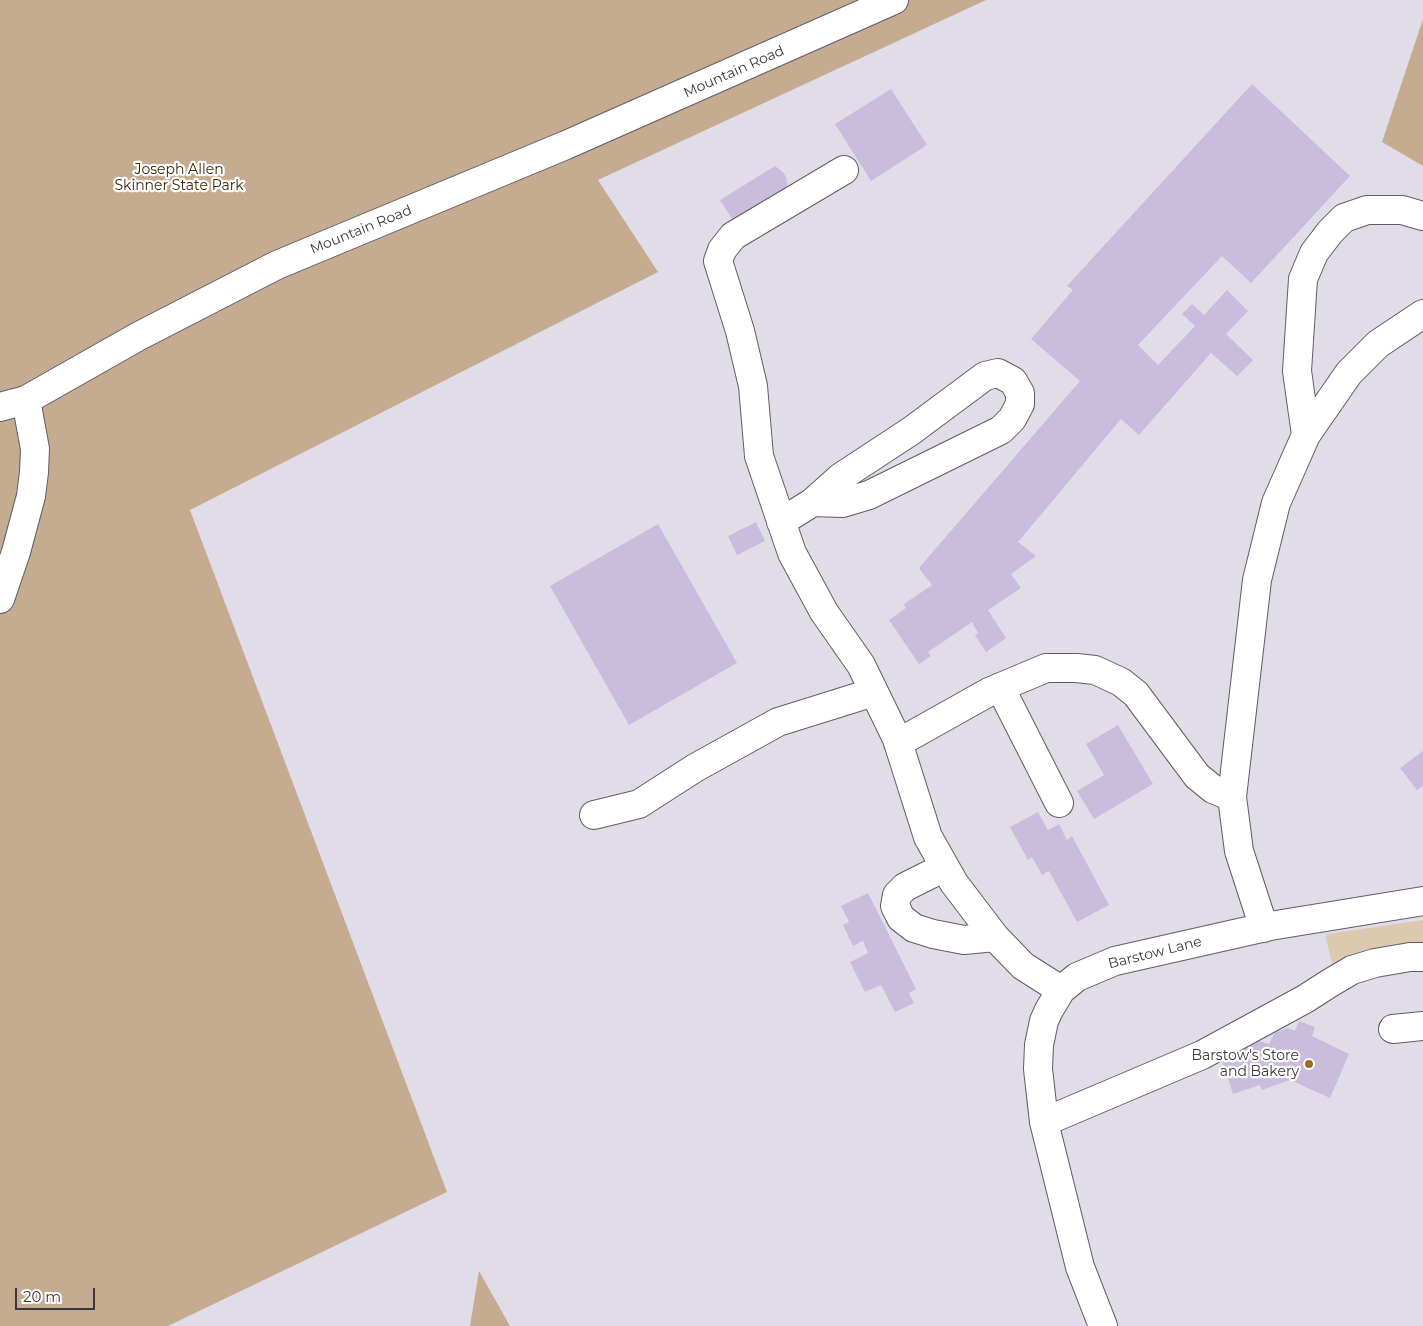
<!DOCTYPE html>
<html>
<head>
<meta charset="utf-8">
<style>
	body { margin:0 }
	#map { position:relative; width:1423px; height:1326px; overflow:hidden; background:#e1dde8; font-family:Montserrat,sans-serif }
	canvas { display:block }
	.scale { position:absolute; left:15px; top:1288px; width:80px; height:22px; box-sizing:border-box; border:2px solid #39373b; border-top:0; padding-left:6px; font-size:15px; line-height:18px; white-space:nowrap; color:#39373b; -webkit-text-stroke:4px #fff; paint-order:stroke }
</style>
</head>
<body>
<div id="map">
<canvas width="1423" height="1326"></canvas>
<div class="scale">20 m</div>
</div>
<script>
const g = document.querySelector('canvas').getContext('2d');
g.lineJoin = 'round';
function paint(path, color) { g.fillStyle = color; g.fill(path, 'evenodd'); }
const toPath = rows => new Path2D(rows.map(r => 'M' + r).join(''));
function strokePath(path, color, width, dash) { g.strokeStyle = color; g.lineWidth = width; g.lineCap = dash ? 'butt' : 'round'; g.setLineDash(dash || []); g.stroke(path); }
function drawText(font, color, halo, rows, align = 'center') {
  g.font = font + ' Montserrat,sans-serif'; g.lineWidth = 4.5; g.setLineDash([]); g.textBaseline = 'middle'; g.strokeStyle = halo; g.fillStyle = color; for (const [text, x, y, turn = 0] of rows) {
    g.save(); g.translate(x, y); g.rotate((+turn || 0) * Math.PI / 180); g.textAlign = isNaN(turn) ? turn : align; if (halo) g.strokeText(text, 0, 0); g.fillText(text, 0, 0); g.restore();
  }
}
const green = toPath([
	[1423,920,1423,947,1333,967,1326,939,1327,934]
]);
const forest = toPath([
	[0,0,986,0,598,180,658,272,190,510,447,1192,168,1326,0,1326],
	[1423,19,1423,166,1382,142],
	[479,1271,510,1326,470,1326]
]);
const building = toPath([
	[1252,84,1350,176,1251,283,1222,256,1138,345,1158,365,1195,326,1182,314,1192,304,1204,315,1227,290,1248,311,1226,334,1253,360,1237,376,1211,353,1139,435,1121,419,1018,542,1036,556,1011,574,1021,588,988,610,1006,638,986,652,975,635,978,633,972,622,928,652,931,656,919,664,889,620,906,608,904,604,932,585,919,568,1080,381,1031,339,1073,290,1067,286],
	[891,89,927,145,871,181,835,124],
	[775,166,783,172,786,177,788,188,734,222,720,200],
	[756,522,765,541,737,555,728,536],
	[658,524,737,663,629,725,550,586],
	[1118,725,1153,784,1094,819,1077,791,1104,775,1086,744],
	[1423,751,1423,786,1417,790,1400,768],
	[1038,812,1048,830,1059,824,1067,840,1072,836,1109,905,1077,922,1049,871,1042,875,1032,857,1028,860,1010,827],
	[868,893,916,989,909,993,914,1003,895,1012,881,985,865,992,850,962,868,953,863,941,853,946,843,925,849,922,841,906],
	[1299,1021,1315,1027,1312,1036,1349,1054,1330,1098,1290,1080,1262,1090,1260,1085,1233,1094,1220,1054,1257,1034,1259,1041,1269,1044,1275,1032,1288,1028,1295,1031]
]);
const minor = toPath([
	[844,170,733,236,722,250,718,261,740,331,753,386,759,456,792,553,824,612,861,665,897,739,928,837,954,883,995,937,1023,966,1061,990],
	[0,407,26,400,139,336,277,265,566,145,894,0],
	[1306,435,1297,371,1303,279,1314,253,1330,232,1344,218,1367,210,1402,210,1423,216],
	[781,522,813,502,842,503,869,495,1001,430,1012,419,1020,404,1020,393,1013,381,998,373,985,376,911,431,841,477,813,502],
	[0,599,16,552,31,496,34,472,35,449,26,400],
	[1000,687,1059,803],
	[898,743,989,692,1046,668,1076,668,1095,670,1121,682,1136,694,1197,776,1213,789,1232,797],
	[594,815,639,804,695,768,778,722,874,692],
	[945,867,905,887,897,895,895,906,901,918,914,928,933,934,964,940,995,937],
	[1264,928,1239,851,1232,797,1257,580,1276,503,1306,435,1349,373,1378,344,1423,314],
	[1393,1029,1423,1026],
	[1044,1122,1202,1055,1305,999,1330,983,1352,970,1375,963,1410,957,1423,957],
	[1103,1326,1080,1267,1044,1122,1038,1069,1039,1045,1044,1021,1049,1010,1061,990,1077,977,1115,961,1270,926,1423,901]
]);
const markers = [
	[1309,1064,5,"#9f6a23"]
];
const streetNames = [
	["Mountain Road",734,72,-24],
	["Mountain Road",361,230,-22],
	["Barstow Lane",1155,953,-14]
];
const parkNames = [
	["Joseph Allen",179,170],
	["Skinner State Park",179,186]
];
const poiNames = [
	["Barstow's Store",1299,1056],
	["and Bakery",1299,1072]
];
paint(green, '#ddc8b0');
paint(forest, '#c5ab8f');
paint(building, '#cabcdd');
strokePath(minor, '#605c66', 30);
strokePath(minor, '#fff', 28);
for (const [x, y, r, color] of markers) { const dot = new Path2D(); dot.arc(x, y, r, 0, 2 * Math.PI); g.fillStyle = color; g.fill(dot); strokePath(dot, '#fff', 2); }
drawText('14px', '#39373b', '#fff', streetNames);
drawText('14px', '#412601', '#fff', parkNames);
drawText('14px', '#39373b', '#fff', poiNames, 'right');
</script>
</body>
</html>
